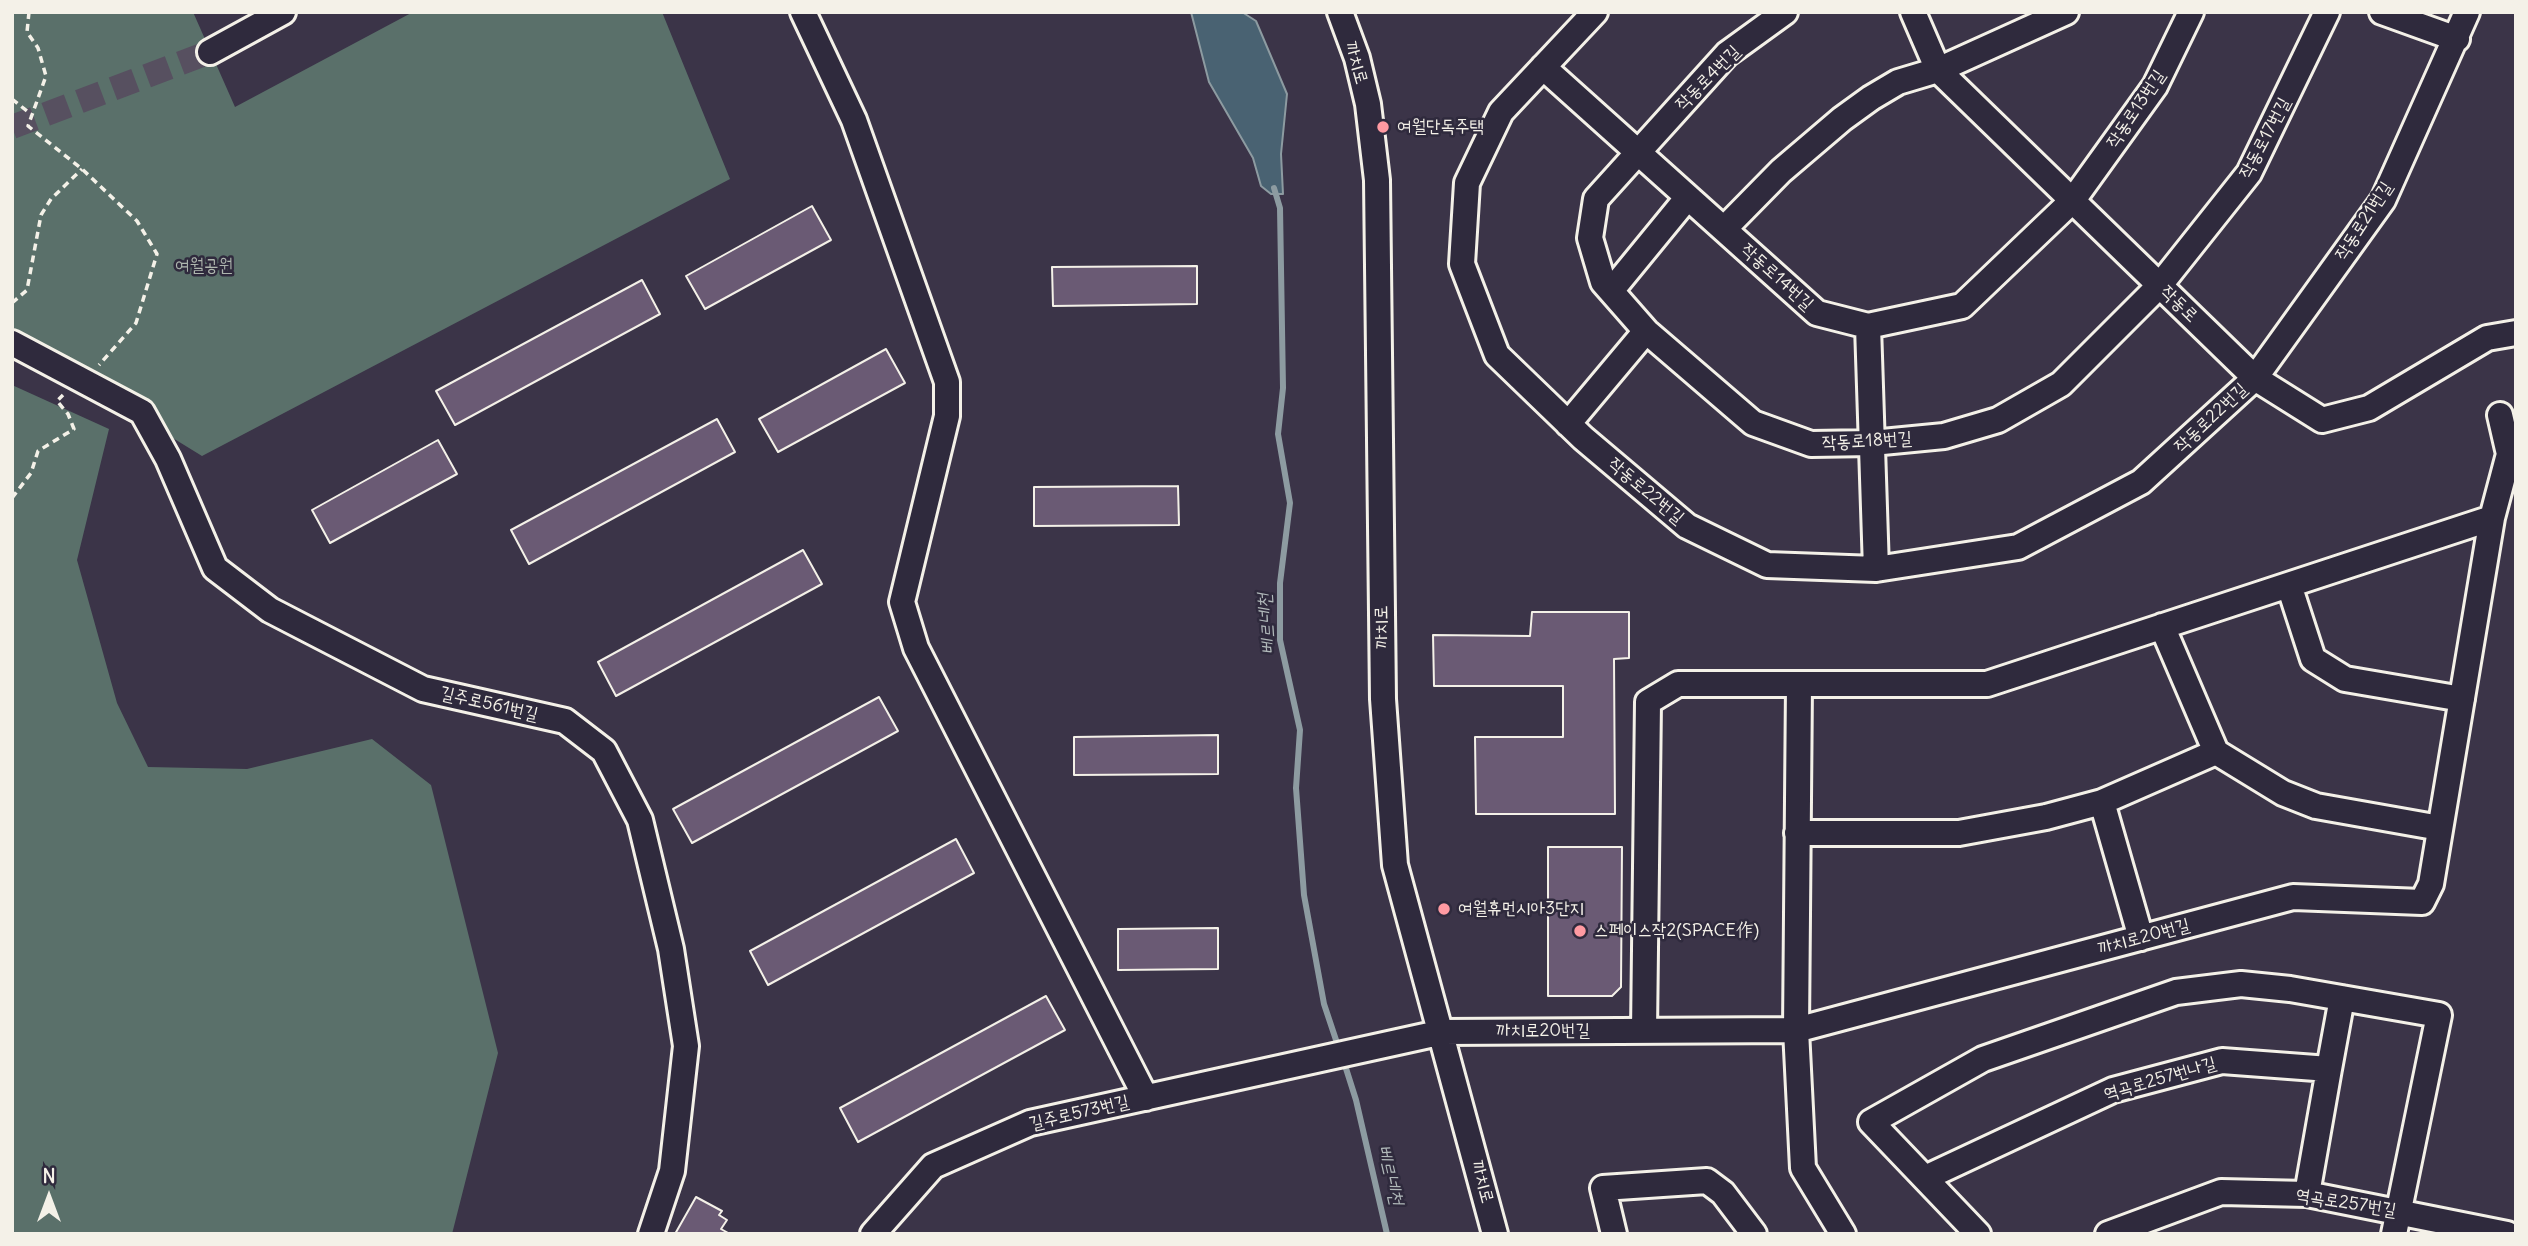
<!DOCTYPE html>
<html>
<head>
<meta charset="utf-8">
<style>
	body { margin:0 }
	#map { position:relative; width:2528px; height:1246px; overflow:hidden; background:#3b3448; font-family:Delius,sans-serif }
	canvas { display:block }
	.frame { position:absolute; inset:0; border:14px solid #f4f1e8; pointer-events:none }
	.north { position:absolute; left:14px; top:1162px; width:70px; height:70px; -webkit-text-stroke:5px #2f2a3d; paint-order:stroke; rotate:0deg; font-size:19px; font-weight:700; line-height:28px; text-align:center; color:#f4f1e8 }
	.north::after { content:''; display:block; margin:auto; width:24px; height:32px; background:#f4f1e8; clip-path:polygon(50% 0,100% 100%,50% 72%,0 100%) }
</style>
</head>
<body>
<div id="map">
<canvas width="2528" height="1246"></canvas>
<div class="frame"></div>
<div class="north">N</div>
</div>
<script>
const g = document.querySelector('canvas').getContext('2d');
g.lineJoin = 'round';
function paint(path, color) { g.fillStyle = color; g.fill(path, 'evenodd'); }
const toPath = rows => new Path2D(rows.map(r => 'M' + r).join(''));
function strokePath(path, color, width, dash) { g.strokeStyle = color; g.lineWidth = width; g.lineCap = dash ? 'butt' : 'round'; g.setLineDash(dash || []); g.stroke(path); }
function drawText(font, color, halo, rows, align = 'center') {
  g.font = font + ' Delius,"LXGW WenKai TC","Poor Story",sans-serif'; g.lineWidth = 5; g.setLineDash([]); g.textBaseline = 'middle'; g.strokeStyle = halo; g.fillStyle = color; for (const [text, x, y, turn = 0] of rows) {
    g.save(); g.translate(x, y); g.rotate((+turn || 0) * Math.PI / 180); g.textAlign = isNaN(turn) ? turn : align; if (halo) g.strokeText(text, 0, 0); g.fillText(text, 0, 0); g.restore();
  }
}
const green = toPath([
	[12,12,193,12,235,107,413,12,662,12,730,179,202,456,12,339],
	[12,385,109,429,77,560,117,703,148,767,247,769,372,739,431,785,498,1053,452,1234,12,1234]
]);
const water = toPath([
	[1191,12,1242,12,1256,21,1287,94,1281,154,1283,194,1271,194,1261,186,1253,158,1209,82,1191,12]
]);
const stream = toPath([
	[1274,188,1280,208,1283,388,1278,434,1290,503,1280,583,1280,640,1300,730,1296,788,1304,895,1324,1004,1339,1049],
	[1343,1059,1356,1100,1387,1234]
]);
const building = toPath([
	[812,206,831,240,705,309,686,276,812,206],
	[1197,266,1197,304,1053,306,1052,267,1197,266],
	[642,280,660,314,455,425,436,391,642,280],
	[886,349,905,383,778,452,759,419,886,349],
	[717,419,735,452,529,564,511,530,717,419],
	[438,440,457,474,330,543,312,510,438,440],
	[1178,486,1179,525,1034,526,1034,487,1178,486],
	[803,550,822,584,616,696,598,662,803,550],
	[1532,612,1629,612,1629,658,1614,659,1615,814,1476,814,1475,737,1563,737,1563,686,1434,686,1433,635,1530,636,1532,612],
	[879,697,898,731,692,843,673,809,879,697],
	[1218,735,1218,774,1074,775,1074,737,1218,735],
	[956,839,974,873,768,985,750,951,956,839],
	[1548,847,1622,847,1621,987,1612,996,1548,996,1548,847],
	[1218,928,1218,969,1118,970,1118,929,1218,928],
	[1046,996,1065,1030,858,1142,840,1108,1046,996],
	[696,1197,722,1211,719,1215,727,1220,721,1229,730,1234,675,1234,696,1197]
]);
const minorTunnel = toPath([
	[12,127,210,52]
]);
const path = toPath([
	[29,12,27,32,38,48,46,76,28,126,82,169,137,221,157,254,136,323,99,365],
	[12,99,32,115],
	[12,303,27,290,41,215,51,199,82,169],
	[12,498,31,473,38,451,74,429,68,414,57,401,63,395]
]);
const minor = toPath([
	[803,12,854,120,947,382,947,416,902,602,916,648,1146,1098],
	[1340,12,1357,58,1368,104,1377,180,1383,699,1395,865,1495,1234],
	[1595,12,1501,112,1467,183,1462,264,1497,355,1583,438,1687,526,1767,565,1876,569,2018,547,2141,482,2255,378,2383,200,2467,12],
	[1785,12,1727,54,1596,199,1590,238,1603,282,1646,331,1753,423,1811,444,1872,443,1944,436,1998,420,2061,384,2160,285,2249,173,2327,12],
	[1913,12,1938,70,2255,378,2322,420,2369,408,2487,338,2516,333],
	[2382,12,2457,39],
	[210,52,283,12],
	[1543,67,1817,313,1868,326,1962,306,2073,200,2155,86,2191,12],
	[1724,229,1781,171,1842,119,1871,98,1898,82,1938,70,2066,12],
	[1611,291,1688,197],
	[1868,326,1876,569],
	[12,343,142,412,168,459,215,568,270,610,423,689,565,721,604,751,640,820,671,949,686,1046,672,1171,651,1234],
	[1568,424,1646,331],
	[2289,585,2313,659,2345,679,2462,699],
	[2162,626,2216,752,2283,793,2316,806,2440,828],
	[1799,684,1796,1030,1803,1168,1843,1234],
	[2102,802,2141,938],
	[1797,833,1959,833,2046,817,2102,802,2216,752],
	[1644,1031,1648,702,1678,684,1987,684,2492,518],
	[2329,1069,2342,998],
	[1925,1178,2113,1090,2222,1061,2329,1069,2307,1194],
	[873,1234,933,1166,1030,1123,1443,1032,1796,1030,2293,897,2422,902,2431,884,2492,518,2509,454,2500,415],
	[1614,1234,1603,1188,1707,1181,1723,1193,1754,1234],
	[1978,1234,1871,1122,1983,1059,2176,992,2241,984,2290,989,2439,1015,2394,1234],
	[2108,1234,2221,1192,2307,1194,2507,1234]
]);
const markers = [
	[1383,127,7,"#ff9aa2"],
	[1444,909,7,"#ff9aa2"],
	[1580,931,7,"#ff9aa2"]
];
const streetNames = [
	["까치로",1356,63,74],
	["작동로4번길",1708,78,-45],
	["작동로13번길",2136,109,-56],
	["작동로17번길",2265,138,-62],
	["작동로21번길",2364,221,-57],
	["작동로14번길",1777,277,42],
	["작동로",2179,304,44],
	["작동로22번길",2211,418,-43],
	["작동로18번길",1867,441,-3],
	["작동로22번길",1646,491,40],
	["까치로",1382,627,-91],
	["길주로561번길",489,704,13],
	["까치로20번길",2144,937,-15],
	["까치로20번길",1543,1031],
	["역곡로257번나길",2160,1079,-16],
	["길주로573번길",1079,1113,-13],
	["까치로",1482,1182,75],
	["역곡로257번길",2346,1203,9]
];
const poiNames = [
	["여월단독주택",1397,127],
	["여월휴먼시아3단지",1458,909],
	["스페이스작2(SPACE作)",1594,931]
];
const parkNames = [
	["여월공원",204,266]
];
const waterNames = [
	["베르네천",1267,624,-94],
	["베르네천",1390,1175,77]
];
paint(green, '#5a706a');
paint(water, '#496272');
strokePath(water, '#8d9ba1', 2);
strokePath(stream, '#8d9ba1', 6);
paint(building, '#6a5a74');
strokePath(building, '#f4f1e8', 2);
strokePath(minorTunnel, '#575060', 24, [24, 12]);
strokePath(minor, '#f4f1e8', 30);
strokePath(path, '#f4f1e8', 3.5, [7, 5]);
strokePath(minor, '#2f2a3d', 24);
for (const [x, y, r, color] of markers) { const dot = new Path2D(); dot.arc(x, y, r, 0, 2 * Math.PI); g.fillStyle = color; g.fill(dot); strokePath(dot, '#2f2a3d', 2.5); }
drawText('18px', '#f4f1e8', '#2f2a3d', streetNames);
drawText('18px', '#f4f1e8', '#2f2a3d', poiNames, 'left');
drawText('18px', '#afb7af', '#2f2a3d', parkNames);
drawText('italic 19px', '#b0b8b9', '#2f2a3d', waterNames);
</script>
</body>
</html>
